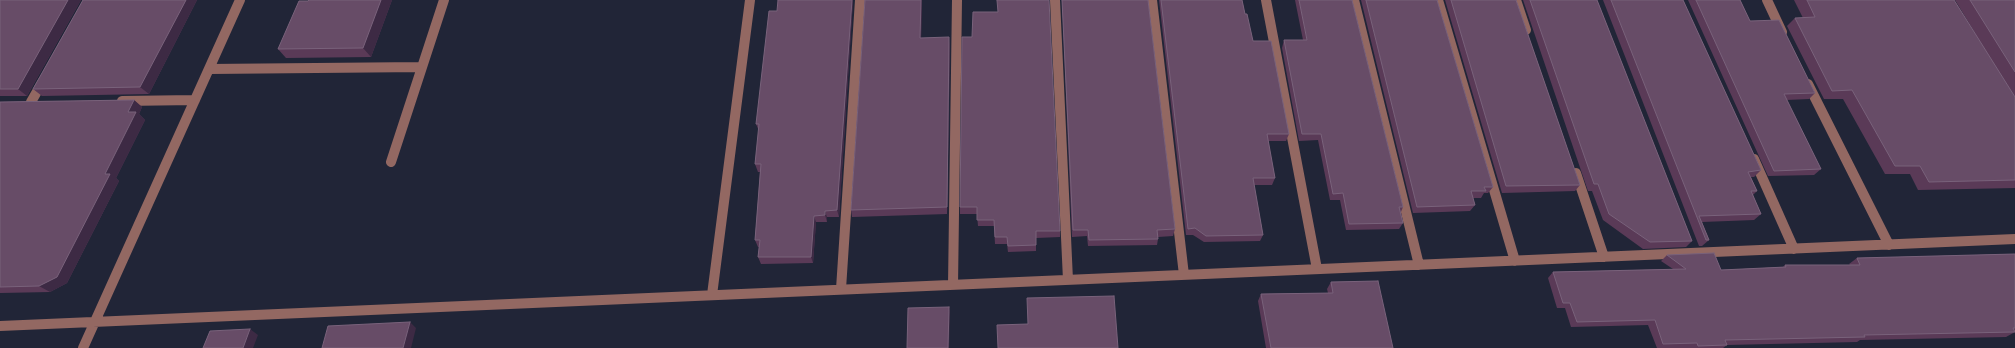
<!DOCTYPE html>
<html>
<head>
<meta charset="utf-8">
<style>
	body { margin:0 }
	canvas { display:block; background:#212537 }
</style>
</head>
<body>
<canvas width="2015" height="348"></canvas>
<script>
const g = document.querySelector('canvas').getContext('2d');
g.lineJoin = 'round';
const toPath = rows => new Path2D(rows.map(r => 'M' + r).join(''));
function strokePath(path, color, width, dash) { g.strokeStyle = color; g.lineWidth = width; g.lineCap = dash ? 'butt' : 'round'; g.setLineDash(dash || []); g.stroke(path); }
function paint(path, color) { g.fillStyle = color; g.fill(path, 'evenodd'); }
const minor = toPath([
	[1055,0,1068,280],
	[1152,0,1184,275],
	[1266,0,1317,269],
	[1354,0,1419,265],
	[1438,0,1515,261],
	[1516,0,1526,30],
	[1767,0,1782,32],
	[209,69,422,67],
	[1808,84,1889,245],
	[122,101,195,100],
	[31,102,43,81],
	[1754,159,1794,249],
	[391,162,444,0],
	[1576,173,1604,257],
	[953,285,957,0],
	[841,289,860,0],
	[712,295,750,0],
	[0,326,2015,239],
	[83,348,240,0]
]);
const wall = toPath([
	[0,0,81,0,27,96,0,96],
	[83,0,197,0,149,94,42,96,33,89],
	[309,0,392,0,371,57,286,58,278,49],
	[853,0,839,217,827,217,827,222,816,222,813,263,761,264,758,257,759,247,758,247,755,240,760,172,758,172,755,164,759,131,756,124,777,11],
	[865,0,922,0,921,38,950,45,947,214,852,217,851,210],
	[1062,0,1148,0,1175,229,1173,236,1158,237,1158,239,1157,245,1088,246,1087,236,1072,237],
	[1159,0,1242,0,1245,14,1253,41,1289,134,1286,141,1268,141,1275,178,1272,185,1254,185,1263,235,1260,241,1204,242,1193,235,1186,235],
	[1295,0,1352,0,1403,207,1401,212,1403,223,1399,229,1346,230,1340,200,1330,200,1318,140,1299,141,1282,48,1284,40,1303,40],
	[1361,0,1437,0,1493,187,1488,193,1484,193,1481,198,1473,198,1475,205,1470,211,1413,213],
	[1445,0,1516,0,1580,185,1575,191,1502,193],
	[1523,0,1597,0,1692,241,1686,247,1643,249,1603,220,1592,191,1588,191],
	[1603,0,1683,0,1761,170,1754,177,1751,177,1757,191,1753,195,1761,214,1754,220,1702,222,1709,240,1702,246,1699,246],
	[1688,0,1740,0,1750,21,1815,93,1809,99,1786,100,1821,169,1814,175,1768,176],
	[1794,0,1954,0,1978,38,1955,0,2015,0,2015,188,1918,190,1910,174,1885,174,1843,99,1824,99,1787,26,1795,18,1803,18],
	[997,12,1060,231,1060,237,1036,238,1036,251,1008,252,1007,244,995,244,994,226,978,226,977,214,960,214,960,207,972,37],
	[134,100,142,107,139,114,145,120,116,178,119,181,67,283,50,292,0,293,0,102],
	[2015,254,2015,332,2006,337,1860,340,1857,342,1727,345,1723,348,1657,348,1648,325,1571,327,1565,308,1557,308,1548,278,1553,272,1673,269,1661,261,1667,255,1721,270,1783,267,1785,265,1850,265,1849,264,1857,258],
	[1331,282,1393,348,1266,348,1258,301,1261,294,1328,293,1327,289]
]);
const shadedWall = toPath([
	[68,0,81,0,27,96,18,89],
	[186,0,197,0,149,94,140,87],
	[381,0,392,0,371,57,363,48],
	[852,0,853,0,839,217,837,210],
	[921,0,922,0,921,45,920,38],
	[949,37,950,45,947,214,947,207],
	[134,100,142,107,139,114,145,120,116,178,119,181,67,283,50,292,39,286,105,174,128,112],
	[825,211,827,217,827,222,825,215],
	[814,216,816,222,813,263,811,257],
	[949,307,950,312,949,348,948,348],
	[410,322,416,328,411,348,403,348],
	[250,329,258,335,253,348,243,348]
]);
const building = toPath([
	[0,0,68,0,18,89,0,89,0,0],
	[83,0,186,0,140,87,33,89,83,0],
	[309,0,381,0,363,48,278,49,299,1,308,1,309,0],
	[778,0,852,0,837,210,825,211,825,215,814,216,811,257,758,257,760,240,755,240,761,164,755,164,759,124,756,124,769,11,777,11,778,0],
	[865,0,921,0,920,38,949,37,947,207,851,210,865,0],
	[997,0,1049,0,1060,231,1036,231,1036,245,1008,246,1007,237,995,237,994,220,977,220,977,207,960,207,962,37,972,37,973,12,998,12,997,0],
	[1062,0,1148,0,1175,229,1157,230,1158,239,1089,240,1088,230,1073,230,1062,0],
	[1161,0,1242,0,1245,14,1247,14,1253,41,1271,41,1289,134,1267,134,1275,178,1253,178,1263,235,1206,236,1195,228,1188,229,1161,0],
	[1299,0,1352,0,1403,207,1399,207,1403,223,1349,224,1343,193,1333,194,1321,134,1302,134,1284,40,1307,40,1299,0],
	[1366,0,1437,0,1493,187,1484,187,1486,191,1471,191,1475,205,1417,207,1366,0],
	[1451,0,1516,0,1580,185,1506,186,1451,0],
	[1530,0,1597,0,1692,241,1650,242,1609,214,1598,184,1594,184,1530,0],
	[1611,0,1683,0,1761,170,1748,172,1757,191,1751,191,1761,214,1699,216,1709,240,1706,240,1611,0],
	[1696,0,1740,0,1750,21,1779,20,1815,93,1784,94,1821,169,1774,171,1696,0],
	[1807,0,1954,0,2015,97,2015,180,1929,182,1920,166,1895,166,1852,90,1832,91,1795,18,1815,17,1807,0],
	[1970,0,2015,0,2015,72,1970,0],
	[134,100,128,112,136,112,105,174,110,174,57,277,39,286,0,287,0,102,134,100],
	[1714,253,1721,270,1786,267,1785,265,1860,265,1857,258,2015,254,2015,328,2013,328,2015,332,1864,335,1865,337,1725,340,1727,345,1698,346,1697,343,1663,344,1655,320,1577,322,1570,303,1563,303,1553,272,1686,269,1667,255,1714,253],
	[1378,281,1393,348,1271,348,1261,294,1333,293,1331,282,1378,281],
	[1114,296,1118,348,998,348,997,325,1028,324,1027,298,1114,296],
	[949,307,948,348,907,348,908,308,949,307],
	[410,322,403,348,322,348,328,326,410,322],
	[250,329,243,348,203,348,210,331,250,329]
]);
strokePath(minor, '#936862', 10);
paint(wall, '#5a3a57');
paint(shadedWall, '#3d2a44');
paint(building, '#674c67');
strokePath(building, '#79627b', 1);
</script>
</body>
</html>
